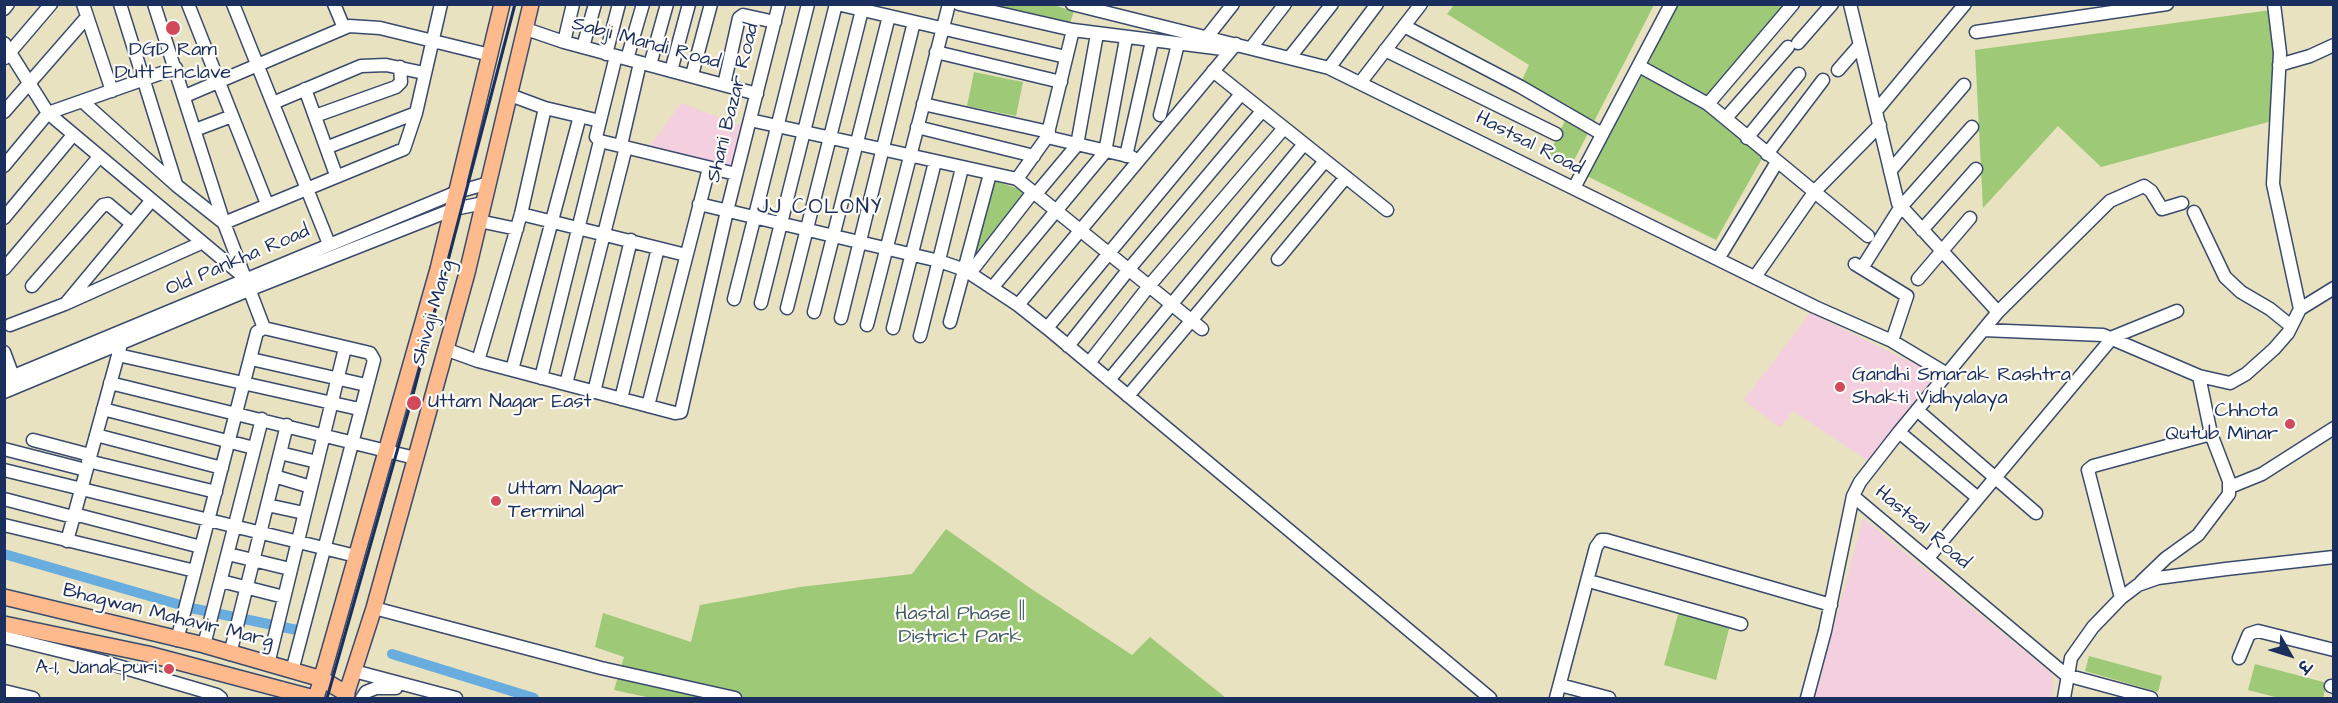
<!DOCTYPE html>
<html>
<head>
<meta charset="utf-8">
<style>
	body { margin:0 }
	#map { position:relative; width:2338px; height:703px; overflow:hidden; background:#e8e2c0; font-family:"Architects Daughter","Playpen Sans Deva",sans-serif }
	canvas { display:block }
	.frame { position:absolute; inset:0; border:6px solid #1b2f5e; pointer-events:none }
	.north { position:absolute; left:2260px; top:625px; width:60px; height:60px; -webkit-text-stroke:4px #fdfcf7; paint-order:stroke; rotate:129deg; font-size:16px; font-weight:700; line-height:24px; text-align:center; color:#1b2f5e }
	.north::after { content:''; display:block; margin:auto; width:21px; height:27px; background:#1b2f5e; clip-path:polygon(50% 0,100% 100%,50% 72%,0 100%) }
</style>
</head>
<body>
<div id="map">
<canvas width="2338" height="703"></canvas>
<div class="frame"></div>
<div class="north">उ</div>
</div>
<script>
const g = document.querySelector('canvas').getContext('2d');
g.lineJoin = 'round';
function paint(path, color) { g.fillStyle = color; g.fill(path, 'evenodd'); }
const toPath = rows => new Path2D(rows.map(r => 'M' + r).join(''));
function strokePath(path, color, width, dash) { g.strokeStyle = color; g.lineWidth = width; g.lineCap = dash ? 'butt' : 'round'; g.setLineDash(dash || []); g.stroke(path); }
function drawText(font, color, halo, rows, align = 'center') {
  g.font = font + ' "Architects Daughter",sans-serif'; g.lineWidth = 4.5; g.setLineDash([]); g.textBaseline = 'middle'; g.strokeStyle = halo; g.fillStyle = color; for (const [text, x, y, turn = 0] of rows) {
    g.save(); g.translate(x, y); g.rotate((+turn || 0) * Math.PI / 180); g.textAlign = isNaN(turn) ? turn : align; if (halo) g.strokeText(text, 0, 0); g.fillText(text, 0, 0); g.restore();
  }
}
const built = toPath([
	[681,103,742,126,731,166,649,148],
	[1810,313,1935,374,1868,461,1793,411,1780,428,1744,400],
	[1863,518,2052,674,2054,685,2051,698,1815,698]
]);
const green = toPath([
	[1049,4,1074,11,1068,29,964,5],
	[1454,5,1654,5,1569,170,1548,157,1571,107,1521,82,1529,65,1447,14],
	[1676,5,1788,5,1710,102,1768,148,1716,240,1587,176,1648,65],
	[2271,10,2279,46,2272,121,2101,167,2058,126,1983,208,1975,50],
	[974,72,1023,82,1016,116,967,106],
	[991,180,1026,191,973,260],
	[946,529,1030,588,1132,655,1150,637,1226,698,651,698,614,690,624,657,595,647,603,613,691,642,700,605,800,587,912,574],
	[1679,611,1730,625,1716,680,1664,665],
	[2089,656,2162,676,2158,692,2085,671],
	[2255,664,2327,683,2323,698,2279,698,2248,690]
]);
const canal = toPath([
	[4,554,191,608,297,630],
	[392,654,534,698]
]);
const minor = toPath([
	[83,4,112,91],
	[120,4,176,184],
	[154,4,224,223,264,328],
	[188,4,267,204],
	[233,4,329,244],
	[334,4,344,28],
	[837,4,1066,57],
	[959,4,1073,30,1231,50],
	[1072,4,1329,68,1815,307,1892,341,1947,374],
	[1850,4,1898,203,1998,312],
	[2274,4,2280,53,2273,184,2300,309],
	[4,9,8,4],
	[1404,26,1521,87,1602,134],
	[526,29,564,42,757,94],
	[1976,32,2167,4],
	[1207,37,1233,4],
	[564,42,573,4],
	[4,43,48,113,245,278],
	[1798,43,1832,4],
	[583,47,595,4],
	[1251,48,1285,4],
	[1385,50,1556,134],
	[936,52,1061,82],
	[606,54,619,4],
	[1290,57,1332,4],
	[5,58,51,4],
	[627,59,643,4],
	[650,65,667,4],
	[2279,65,2310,56,2334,45],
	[1639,66,1708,104,1868,236],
	[1329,68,1377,4],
	[1838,70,1859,46],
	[671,71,689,4],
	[1213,71,1387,210],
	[692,75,711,4],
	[1360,83,1421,4],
	[724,85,739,18,743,15,775,22],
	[305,89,336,175],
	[510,95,545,108,600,121],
	[185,96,349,26,380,28,490,55],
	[82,101,176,185,224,223,404,149,416,113,441,4],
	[273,103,361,66,386,65,424,73],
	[923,104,1049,132],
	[1708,104,1793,4],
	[1876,111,1965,4],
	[4,112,87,17],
	[1160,115,1178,44],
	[315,116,396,87,401,82,400,67],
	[1726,118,1788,47],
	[750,120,1017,179,1202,329],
	[917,127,1034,156],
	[195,130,232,116],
	[1047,137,1132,157],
	[1747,138,1799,74],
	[600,141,736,174],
	[621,145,640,63],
	[328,147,416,113],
	[1767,154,1823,80],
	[1126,156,1152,41],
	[4,166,48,113,176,68],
	[1890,171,1964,85],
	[1017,179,1047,137,1073,30],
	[1574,188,1671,4],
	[1036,194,1077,145,1097,34],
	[699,204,939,261,965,270,1018,305,1047,328,1490,698],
	[2194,212,2225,277,2241,292,2270,309,2291,326],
	[521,214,686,255],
	[4,218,73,135],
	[479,221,517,229],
	[1922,230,1976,169],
	[1278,259,1346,177],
	[1718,259,1777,162],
	[1855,264,1907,296,1892,341],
	[1862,268,1900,208,1972,127],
	[4,269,99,157],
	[970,273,1033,192],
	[1755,277,1815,191,1880,125],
	[1918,279,1970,218],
	[32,286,103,205,108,204,132,224],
	[992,288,1105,152,1126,39],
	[734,299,808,4],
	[67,302,151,201],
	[761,303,836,4],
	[1018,305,1236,44],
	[787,308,862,10],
	[814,312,889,16],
	[841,318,914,22],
	[950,322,990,174],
	[10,325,65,304,201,243],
	[867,325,949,4],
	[893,328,935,162],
	[1047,328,1241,94],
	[1983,330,2103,335,2199,376,2230,383,2246,374,2274,349,2288,333,2300,309,2334,288],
	[920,336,962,168],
	[1068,346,1129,269,1262,111],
	[445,349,478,361,675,413,681,412,727,211,779,4],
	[4,352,13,376],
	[118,355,359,409],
	[251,359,366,385],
	[478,361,521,214,545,108],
	[1089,363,1149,286,1284,128],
	[512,370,580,116],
	[541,378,600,141,596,137,616,56],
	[4,380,457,192,489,183],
	[1109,380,1304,144],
	[110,383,415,458],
	[566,384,626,147],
	[4,392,251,289,454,209,484,203],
	[594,392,631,240],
	[1128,396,1325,161],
	[621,399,658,248],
	[648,406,709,168],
	[103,409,254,448],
	[1917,410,2036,513],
	[1899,432,1978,498],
	[96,435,222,468],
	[33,440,90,455],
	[4,449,86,470],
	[280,453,317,462],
	[88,461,216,492],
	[4,470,356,556],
	[274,476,311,487],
	[2230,487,2262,474,2334,428],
	[4,499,73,517],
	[267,505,304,513],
	[74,514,201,547],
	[4,525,195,571],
	[67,541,120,348],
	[228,554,290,569],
	[1928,558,2113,337,2177,311],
	[221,581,284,597],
	[1589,581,1741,624],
	[2141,582,2166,558,2198,535,2229,494,2229,481,2211,434,2199,376],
	[2121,598,2088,470,2093,466,2211,434],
	[374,608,601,668,735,698],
	[4,637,101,661,217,695,221,698],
	[177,640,257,332,264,328,370,353,374,360,292,671],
	[204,645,262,419],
	[230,654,287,425],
	[2239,658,2249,634,2258,631,2334,650],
	[268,664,345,348],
	[354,671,456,698],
	[1560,685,1609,698],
	[2331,686,2334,687],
	[4,691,33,698],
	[362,698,366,692,376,688,396,688],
	[1556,698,1596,547,1601,540,1606,540,1831,605],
	[1807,698,1825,631,1853,496],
	[2064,698,2071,658,2093,627,2121,598,2138,585,2158,578,2226,569,2334,557],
	[2151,698,2066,675,1853,496,1860,482,1899,432,1998,312,2110,201,2144,186,2151,191,2162,209,2182,203]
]);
const major = toPath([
	[4,597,204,645,322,679,347,694],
	[4,624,148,654,314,698],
	[316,698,438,269,502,4],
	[345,698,374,608,467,273,531,4]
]);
const rail = toPath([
	[327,698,411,402,515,4]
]);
const markers = [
	[173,28,8,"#d1495b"],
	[1840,387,6,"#d1495b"],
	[414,403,8,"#d1495b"],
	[2290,424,6,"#d1495b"],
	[496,501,6,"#d1495b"],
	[169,669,6,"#d1495b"]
];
const streetNames = [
	["Sabji Mandi Road",646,44,15],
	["Shani Bazar Road",734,103,-76],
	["Hastsal Road",1529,144,27],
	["Old Pankha Road",238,261,-23],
	["Shivaji Marg",434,313,-74],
	["Hastsal Road",1922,528,40],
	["Bhagwan Mahavir Marg",168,617,14]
];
const poiNames = [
	["DGD Ram",173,51,"center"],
	["Dutt Enclave",173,74,"center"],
	["Gandhi Smarak Rashtra",1852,376],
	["Shakti Vidhyalaya",1852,399],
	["Uttam Nagar East",428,403],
	["Chhota",2278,412,"right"],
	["Qutub Minar",2278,435,"right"],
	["Uttam Nagar",508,490],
	["Terminal",508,513],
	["A-1, Janakpuri",157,669,"right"]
];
const parkNames = [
	["Hastal Phase ||",960,615],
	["District Park",960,638]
];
const neighbourhoodNames = [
	["JJ COLONY",820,209]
];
paint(built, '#f3cfdf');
paint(green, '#9ec976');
strokePath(canal, '#68adde', 10);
strokePath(minor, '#3a4a6d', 15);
strokePath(major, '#3a4a6d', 18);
strokePath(minor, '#fff', 12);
strokePath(major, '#fcba8d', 15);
strokePath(rail, '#1b2f5e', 3);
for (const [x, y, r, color] of markers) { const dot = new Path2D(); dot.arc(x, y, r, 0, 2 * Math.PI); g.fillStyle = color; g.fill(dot); strokePath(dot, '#fdfcf7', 2); }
drawText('20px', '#1b2f5e', '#fdfcf7', streetNames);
drawText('20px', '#1b2f5e', '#fdfcf7', poiNames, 'left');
drawText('20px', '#425d65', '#fdfcf7', parkNames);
g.letterSpacing = '1.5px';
drawText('21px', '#1b2f5e', '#fdfcf7', neighbourhoodNames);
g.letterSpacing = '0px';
</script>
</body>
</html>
